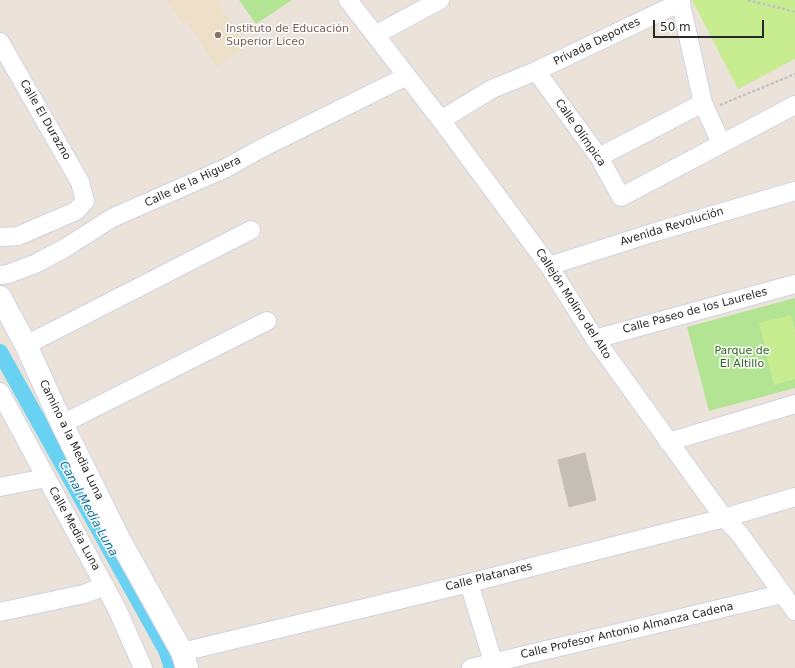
<!DOCTYPE html>
<html>
<head>
<meta charset="utf-8">
<style>
	body { margin:0 }
	#map { position:relative; width:795px; height:668px; overflow:hidden; background:#ebe3da; font-family:"DejaVu Sans",sans-serif }
	canvas { display:block }
	.scale { position:absolute; left:653px; top:20px; width:111px; height:18px; box-sizing:border-box; border:2px solid #292929; border-top:0; padding-left:5px; font-size:12px; line-height:14px; white-space:nowrap; color:#292929; -webkit-text-stroke:3px #fff; paint-order:stroke }
</style>
</head>
<body>
<div id="map">
<canvas width="795" height="668"></canvas>
<div class="scale">50 m</div>
</div>
<script>
const g = document.querySelector('canvas').getContext('2d');
g.lineJoin = 'round';
function paint(path, color) { g.fillStyle = color; g.fill(path, 'evenodd'); }
const toPath = rows => new Path2D(rows.map(r => 'M' + r).join(''));
function strokePath(path, color, width, dash) { g.strokeStyle = color; g.lineWidth = width; g.lineCap = dash ? 'butt' : 'round'; g.setLineDash(dash || []); g.stroke(path); }
function drawText(font, color, halo, rows, align = 'center') {
  g.font = font + ' "DejaVu Sans",sans-serif'; g.lineWidth = 3; g.setLineDash([]); g.textBaseline = 'middle'; g.strokeStyle = halo; g.fillStyle = color; for (const [text, x, y, turn = 0] of rows) {
    g.save(); g.translate(x, y); g.rotate((+turn || 0) * Math.PI / 180); g.textAlign = isNaN(turn) ? turn : align; if (halo) g.strokeText(text, 0, 0); g.fillText(text, 0, 0); g.restore();
  }
}
const education = toPath([
	[167,0,222,0,218,3,247,46,216,67,187,22,183,24]
]);
const green = toPath([
	[239,0,292,0,256,24],
	[795,298,795,388,709,411,687,327]
]);
const pitch = toPath([
	[692,0,795,0,795,59,738,89],
	[791,315,795,330,795,379,774,385,759,323]
]);
const canal = toPath([
	[0,352,166,650,172,668]
]);
const building = toPath([
	[585,453,596,500,569,507,558,460,585,453]
]);
const path = toPath([
	[748,0,795,12],
	[720,105,795,74]
]);
const minor = toPath([
	[348,0,441,120,549,266,595,339,724,518,739,533,795,611],
	[680,0,703,103,721,143],
	[375,35,440,0],
	[0,42,80,182,85,201,76,211,18,236,0,237],
	[536,71,599,157,621,197,795,105],
	[441,120,492,89,536,71,681,2],
	[599,157,703,103],
	[549,266,652,233,795,191],
	[0,275,8,274,35,264,65,248,112,218,226,168,260,149,407,76],
	[595,339,795,284],
	[26,345,251,230],
	[0,392,117,609,143,668],
	[62,424,267,321],
	[668,442,795,404],
	[0,487,46,478],
	[469,583,495,668],
	[0,612,84,594,105,586],
	[182,652,469,583,724,518,795,497],
	[471,668,782,594]
]);
const tertiary = toPath([
	[0,297,26,345,62,424,118,537,182,652,187,668]
]);
const markers = [
	[218,35,4,"#8d6e63"]
];
const educationNames = [
	["Instituto de Educación",226,29],
	["Superior Liceo",226,42]
];
const streetNames = [
	["Privada Deportes",597,42,-26],
	["Calle El Durazno",45,120,60],
	["Calle Olímpica",580,133,55],
	["Calle de la Higuera",193,182,-25],
	["Avenida Revolución",672,227,-17],
	["Callejón Molino del Alto",573,304,57],
	["Calle Paseo de los Laureles",695,311,-15],
	["Camino a la Media Luna",71,440,64],
	["Calle Media Luna",74,529,61],
	["Calle Platanares",489,577,-14],
	["Calle Profesor Antonio Almanza Cadena",627,631,-13]
];
const parkNames = [
	["Parque de",742,351],
	["El Altillo",742,364]
];
const waterNames = [
	["Canal Media Luna",88,509,61]
];
paint(education, '#eee0c8');
paint(green, '#b2e494');
paint(pitch, '#c8ec90');
strokePath(canal, '#69d1f1', 16);
paint(building, '#c4beb6');
strokePath(building, '#c7bfb4', 1);
strokePath(minor, '#cfd3e2', 20);
strokePath(tertiary, '#cfd3e2', 24);
strokePath(path, '#c3c3c3', 2.5, [3, 2]);
strokePath(minor, '#fff', 18);
strokePath(tertiary, '#fff', 22);
for (const [x, y, r, color] of markers) { const dot = new Path2D(); dot.arc(x, y, r, 0, 2 * Math.PI); g.fillStyle = color; g.fill(dot); strokePath(dot, '#fff', 1.5); }
drawText('11px', '#785e54', '#fff', educationNames, 'left');
drawText('11px', '#292929', '#fff', streetNames);
drawText('11px', '#2b6618', '#fff', parkNames);
drawText('italic 12px', '#0a6e9b', '#fff', waterNames);
</script>
</body>
</html>
